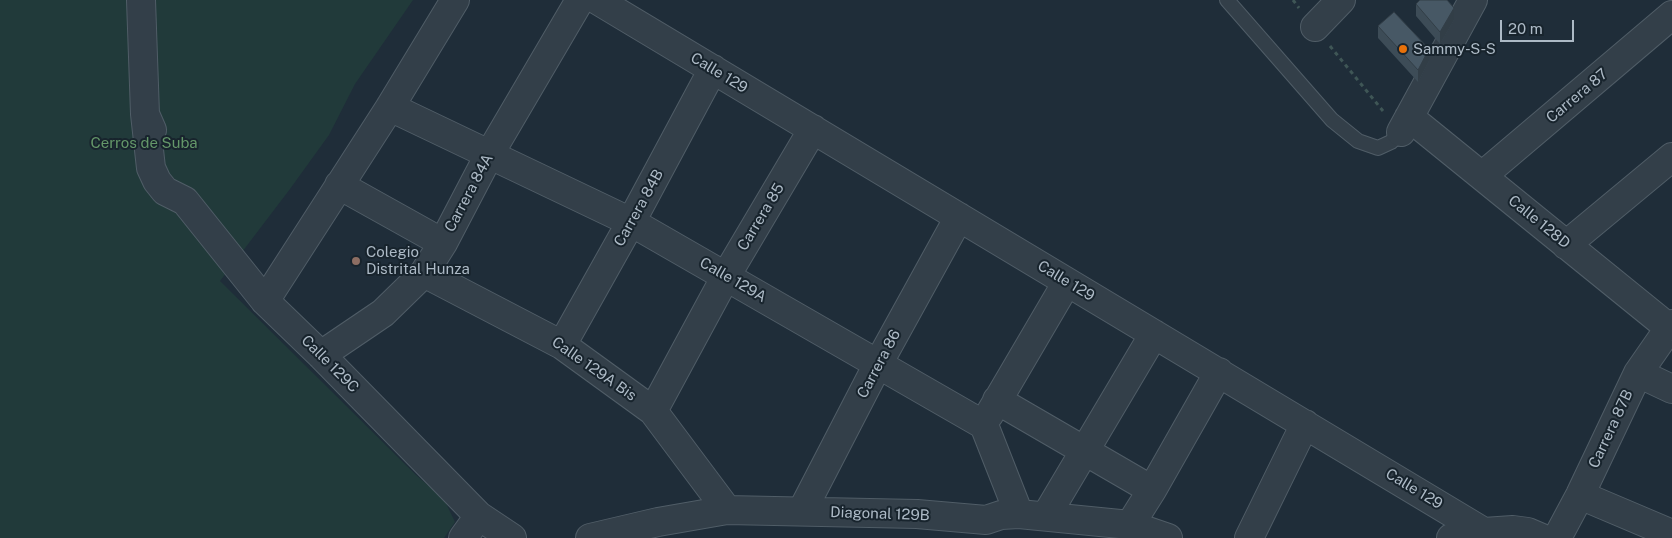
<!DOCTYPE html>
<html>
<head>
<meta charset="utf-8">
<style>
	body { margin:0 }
	#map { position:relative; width:1672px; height:538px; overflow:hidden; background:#1f2d39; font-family:"Public Sans",sans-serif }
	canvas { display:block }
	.scale { position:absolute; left:1500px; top:20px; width:74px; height:22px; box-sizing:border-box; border:2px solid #adbac6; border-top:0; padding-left:6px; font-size:15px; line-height:18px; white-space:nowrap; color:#adbac6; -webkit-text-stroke:4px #18242d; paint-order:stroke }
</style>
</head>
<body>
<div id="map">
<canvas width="1672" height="538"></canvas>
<div class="scale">20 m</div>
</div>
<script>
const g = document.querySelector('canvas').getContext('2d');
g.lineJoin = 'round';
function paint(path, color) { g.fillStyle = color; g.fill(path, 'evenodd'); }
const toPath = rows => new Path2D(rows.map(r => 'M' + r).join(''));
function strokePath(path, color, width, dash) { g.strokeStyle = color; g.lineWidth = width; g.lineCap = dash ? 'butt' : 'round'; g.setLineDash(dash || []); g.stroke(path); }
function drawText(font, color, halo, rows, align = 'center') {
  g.font = font + ' "Public Sans",sans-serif'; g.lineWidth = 4; g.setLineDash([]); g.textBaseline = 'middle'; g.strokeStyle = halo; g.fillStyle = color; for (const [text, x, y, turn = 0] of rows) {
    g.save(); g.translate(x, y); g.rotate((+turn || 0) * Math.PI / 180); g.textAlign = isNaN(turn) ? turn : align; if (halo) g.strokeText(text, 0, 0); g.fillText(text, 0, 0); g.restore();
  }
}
const green = toPath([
	[0,0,413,0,355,84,329,135,290,189,220,281,416,475,444,499,455,522,444,538,0,538]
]);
const path = toPath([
	[1293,0,1299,8],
	[1330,46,1383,111]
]);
const lane = toPath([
	[1227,0,1332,120,1358,141,1378,148,1391,142,1401,132]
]);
const street = toPath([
	[141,0,145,114,152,130],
	[597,0,1484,532],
	[1315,27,1341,0],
	[390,107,631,222,984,425,1019,514],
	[145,114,151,168,157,181,165,191,185,201,265,301,321,355,479,516,512,538],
	[1409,117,1668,327],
	[1401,132,1473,0],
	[1482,176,1672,15],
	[339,185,443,243],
	[1566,245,1672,157],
	[424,273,562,345,653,411,727,510],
	[265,301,390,107,455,0],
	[562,345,631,222,713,69],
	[321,355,383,313,424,273,443,243,489,155,580,0],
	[1638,373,1672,389],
	[997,400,1152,490],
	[653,411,726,276,813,129],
	[989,415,1067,282],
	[1580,495,1672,534],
	[802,511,878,364,959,217],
	[1046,516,1154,334],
	[1130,525,1152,490,1219,372],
	[463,538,479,516],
	[590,538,658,522,727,510,917,514,986,520,1001,515,1019,514,1130,525,1168,538],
	[1249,538,1305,424],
	[1451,538,1484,532,1513,530,1528,532,1542,538],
	[1557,538,1580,495,1638,373,1672,324]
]);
const wall = toPath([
	[1416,4,1454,20,1440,44,1416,16],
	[1378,26,1429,61,1418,82,1378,38]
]);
const shadedWall = toPath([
	[1454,8,1454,20,1440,44,1440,32],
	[1429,49,1429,61,1418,82,1418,70]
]);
const building = toPath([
	[1420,0,1447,0,1454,8,1440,32,1416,4,1420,0],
	[1394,12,1429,49,1418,70,1378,26,1394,12]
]);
const markers = [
	[1403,49,5,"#e8710a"],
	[356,261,5,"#8d6e63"]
];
const poiNames = [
	["Sammy-S-S",1413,49],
	["Colegio",366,252],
	["Distrital Hunza",366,269]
];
const streetNames = [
	["Calle 129",719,73,31],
	["Carrera 87",1577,96,-40],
	["Carrera 84A",469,193,-62],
	["Carrera 84B",639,208,-61],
	["Carrera 85",761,217,-59],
	["Calle 128D",1539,222,39],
	["Calle 129A",733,280,30],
	["Calle 129",1066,281,31],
	["Calle 129C",330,364,45],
	["Carrera 86",879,364,-62],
	["Calle 129A Bis",594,369,35],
	["Carrera 87B",1611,429,-65],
	["Calle 129",1414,489,31],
	["Diagonal 129B",880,514,2]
];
const parkNames = [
	["Cerros de Suba",144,143]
];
paint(green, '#213a3a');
strokePath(lane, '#505d67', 16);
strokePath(street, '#505d67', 30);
strokePath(path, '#3f5656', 3, [4, 4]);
strokePath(lane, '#333f49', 14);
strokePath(street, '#333f49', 28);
paint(wall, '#3d4c57');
paint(shadedWall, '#323e47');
paint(building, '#475865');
strokePath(building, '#323e47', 1);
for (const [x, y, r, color] of markers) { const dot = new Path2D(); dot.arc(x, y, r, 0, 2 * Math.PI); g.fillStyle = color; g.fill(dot); strokePath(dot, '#18242d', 2); }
drawText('15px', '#adbac6', '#18242d', poiNames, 'left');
drawText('15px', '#adbac6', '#18242d', streetNames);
drawText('15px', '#649769', '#18242d', parkNames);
</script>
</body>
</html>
